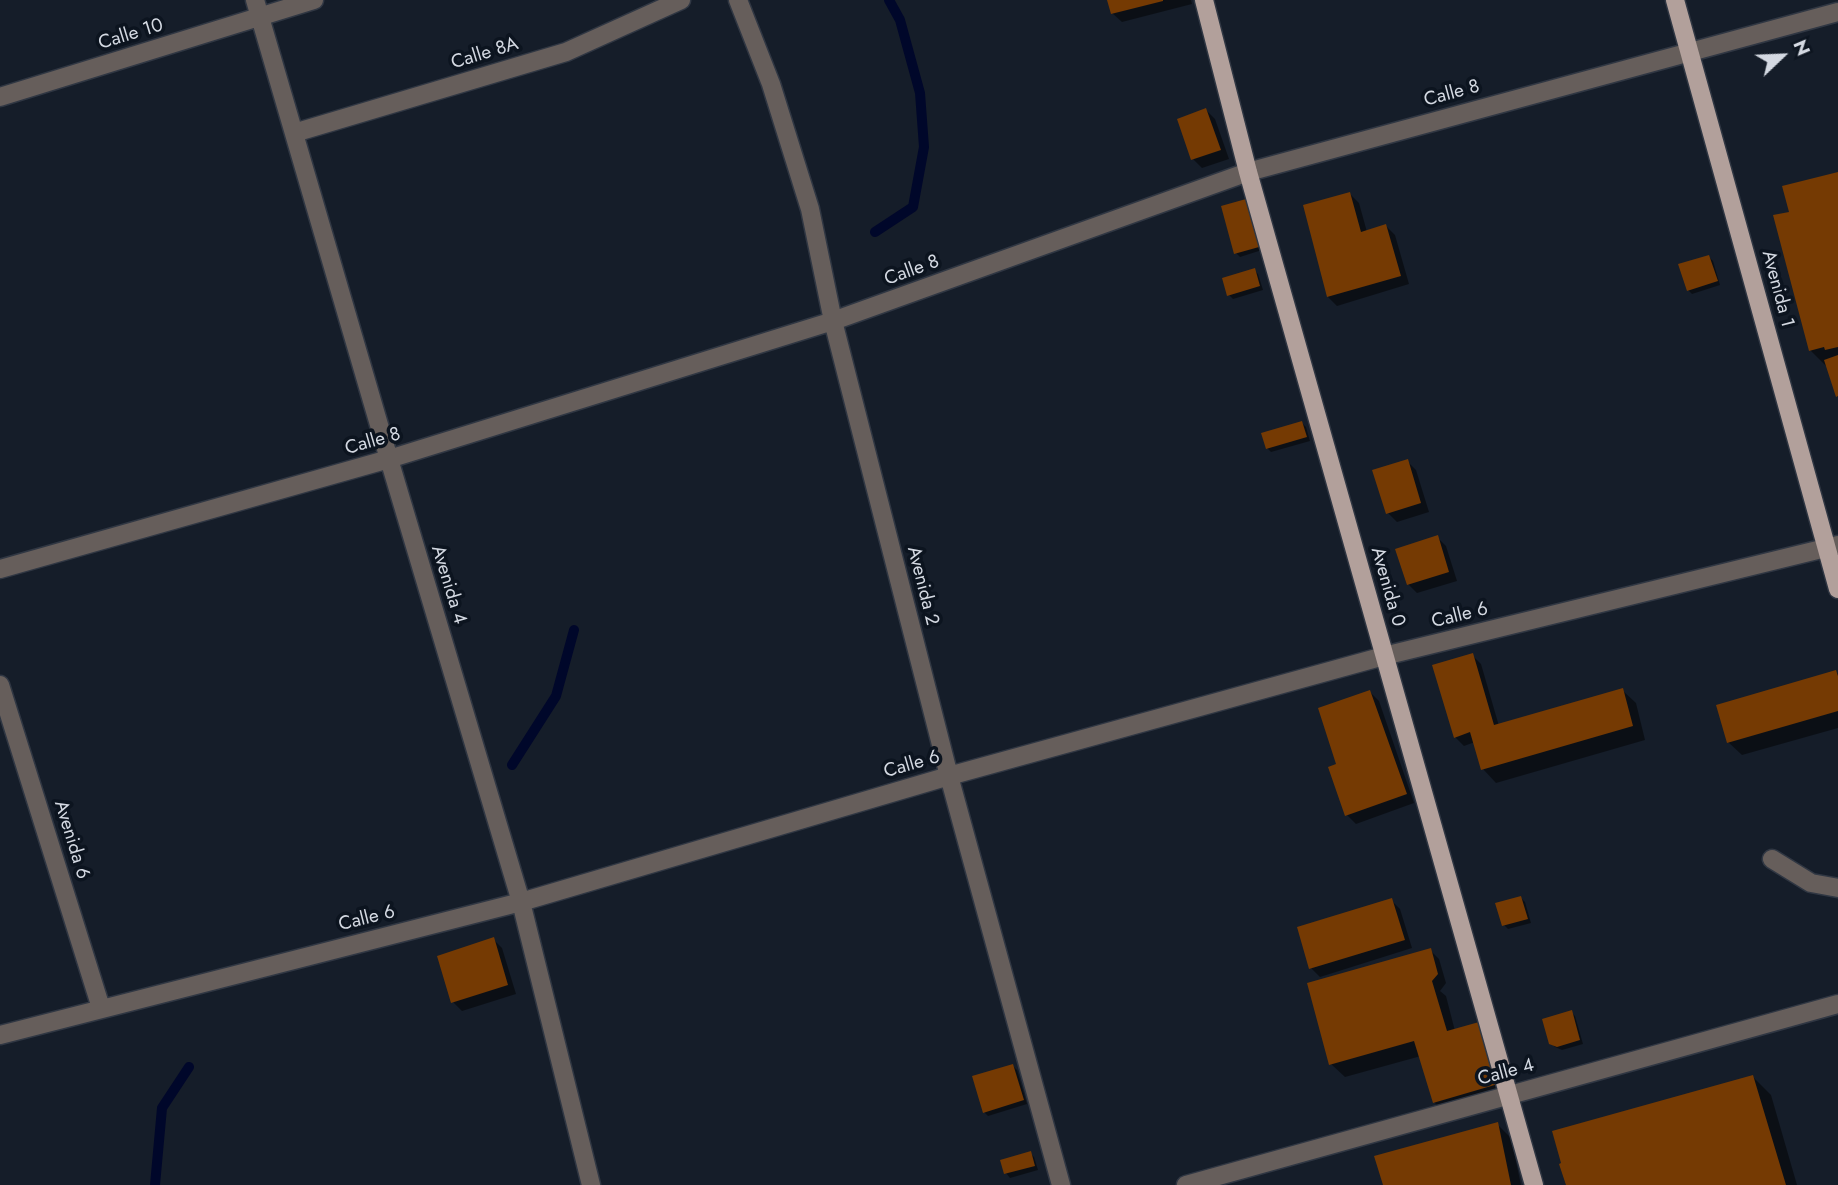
<!DOCTYPE html>
<html>
<head>
<meta charset="utf-8">
<style>
	body { margin:0 }
	#map { position:relative; width:1838px; height:1185px; overflow:hidden; background:#151d29; font-family:Jost,sans-serif }
	canvas { display:block }
	.north { position:absolute; left:1747px; top:21px; width:70px; height:70px; -webkit-text-stroke:5px #0c141f; paint-order:stroke; rotate:67deg; font-size:19px; font-weight:700; line-height:28px; text-align:center; color:#d4d9e2 }
	.north::after { content:''; display:block; margin:auto; width:24px; height:32px; background:#d4d9e2; clip-path:polygon(50% 0,100% 100%,50% 72%,0 100%) }
</style>
</head>
<body>
<div id="map">
<canvas width="1838" height="1185"></canvas>
<div class="north">N</div>
</div>
<script>
const g = document.querySelector('canvas').getContext('2d');
g.lineJoin = 'round';
function paint(path, color) { g.fillStyle = color; g.fill(path, 'evenodd'); }
const toPath = rows => new Path2D(rows.map(r => 'M' + r).join(''));
function strokePath(path, color, width, dash) { g.strokeStyle = color; g.lineWidth = width; g.lineCap = dash ? 'butt' : 'round'; g.setLineDash(dash || []); g.stroke(path); }
function drawText(font, color, halo, rows, align = 'center') {
  g.font = font + ' Jost,sans-serif'; g.lineWidth = 7; g.setLineDash([]); g.textBaseline = 'middle'; g.strokeStyle = halo; g.fillStyle = color; for (const [text, x, y, turn = 0] of rows) {
    g.save(); g.translate(x, y); g.rotate((+turn || 0) * Math.PI / 180); g.textAlign = isNaN(turn) ? turn : align; if (halo) g.strokeText(text, 0, 0); g.fillText(text, 0, 0); g.restore();
  }
}
const shadow = toPath([
	[1109,0,1191,0,1192,4,1122,22,1112,13],
	[1206,110,1215,119,1229,159,1202,168,1193,159],
	[1838,173,1838,397,1829,369,1810,350,1791,213],
	[1350,194,1359,203,1367,232,1386,226,1395,235,1409,284,1337,306,1328,297],
	[1246,201,1250,205,1262,250,1240,257,1236,253],
	[1709,257,1713,261,1720,285,1692,294,1688,290],
	[1254,270,1258,274,1263,290,1233,299,1229,295],
	[1302,423,1306,427,1310,441,1271,452,1267,448],
	[1407,461,1416,470,1429,512,1397,522,1388,513],
	[1437,537,1446,546,1457,581,1417,593,1408,584],
	[1472,655,1481,664,1499,726,1622,690,1636,703,1645,740,1496,783,1483,769,1475,742,1464,746,1455,737],
	[1836,672,1838,674,1838,728,1742,755,1728,742],
	[1370,692,1379,701,1414,803,1356,824,1347,815,1339,765],
	[1521,898,1525,902,1531,923,1508,929,1504,925],
	[1391,900,1400,909,1412,948,1320,977,1311,968],
	[493,939,502,948,516,994,462,1011,453,1002],
	[1430,950,1439,959,1446,983,1440,991,1446,996,1455,1031,1505,1093,1443,1111,1434,1102,1421,1056,1345,1077,1331,1064],
	[1571,1012,1575,1016,1583,1044,1562,1050,1555,1047,1551,1043],
	[1013,1066,1017,1070,1027,1104,988,1116,984,1112],
	[1753,1077,1771,1095,1797,1185,1568,1185],
	[1497,1124,1511,1138,1521,1185,1385,1185],
	[1030,1153,1034,1157,1038,1170,1010,1178,1006,1173]
]);
const stream = toPath([
	[875,232,913,207,924,147,920,93,900,20,889,0],
	[512,765,556,696,574,630],
	[155,1185,162,1108,189,1067]
]);
const building = toPath([
	[1107,0,1163,0,1163,1,1111,14],
	[1206,108,1221,150,1191,160,1177,119],
	[1838,172,1838,347,1825,350,1824,347,1809,351,1773,215,1789,212,1782,186],
	[1350,192,1361,232,1386,224,1401,276,1327,297,1303,205],
	[1246,199,1259,247,1234,254,1221,206],
	[1709,255,1718,281,1687,291,1678,264],
	[1255,268,1260,286,1227,296,1222,278],
	[1838,355,1838,396,1836,397,1824,360],
	[1302,421,1307,437,1266,449,1261,433],
	[1408,459,1421,503,1386,514,1372,470],
	[1438,535,1449,572,1407,585,1395,549],
	[1473,653,1494,725,1623,688,1633,726,1481,770,1470,732,1454,738,1432,665],
	[1836,670,1838,676,1838,711,1727,743,1716,705],
	[1370,690,1407,794,1345,816,1328,767,1336,764,1318,708],
	[1521,896,1528,919,1502,926,1495,903],
	[1392,898,1405,940,1309,969,1297,927],
	[494,937,508,985,451,1003,437,956],
	[1431,948,1438,974,1432,981,1447,1031,1479,1022,1498,1084,1433,1103,1414,1041,1329,1065,1307,983],
	[1572,1010,1580,1040,1557,1047,1549,1044,1542,1019],
	[1013,1064,1024,1100,983,1113,972,1076],
	[1753,1075,1786,1185,1566,1185,1559,1164,1561,1163,1552,1131],
	[1498,1122,1511,1185,1383,1185,1374,1156],
	[1031,1151,1035,1166,1004,1174,1000,1160]
]);
const minor = toPath([
	[255,0,389,459,521,902,591,1185],
	[738,0,771,84,810,209,833,321,949,776,1061,1185],
	[0,97,314,0],
	[294,133,566,52,681,0],
	[0,569,389,459,833,321,1248,172,1838,12],
	[0,685,101,1008],
	[1772,859,1811,883,1838,888],
	[0,1035,521,902,949,776,1384,656,1838,545],
	[1186,1185,1838,1004]
]);
const major = toPath([
	[1204,0,1248,172,1534,1185],
	[1675,0,1838,589]
]);
const streetNames = [
	["Calle 10",131,35,-17],
	["Calle 8A",485,54,-17],
	["Calle 8",1452,94,-15],
	["Calle 8",912,271,-20],
	["Avenida 1",1777,289,75],
	["Calle 8",373,442,-16],
	["Avenida 4",448,585,73],
	["Avenida 2",922,586,76],
	["Avenida 0",1387,587,74],
	["Calle 6",1460,616,-14],
	["Calle 6",912,765,-16],
	["Avenida 6",71,840,73],
	["Calle 6",367,919,-14],
	["Calle 4",1506,1073,-15]
];
paint(shadow, '#0007');
strokePath(stream, '#00072a', 10);
paint(building, '#753a03');
strokePath(minor, '#303743', 21);
strokePath(major, '#303743', 21);
strokePath(minor, '#665e5b', 18);
strokePath(major, '#b2a09b', 18);
drawText('19px', '#d4d9e2', '#0c141f', streetNames);
</script>
</body>
</html>
